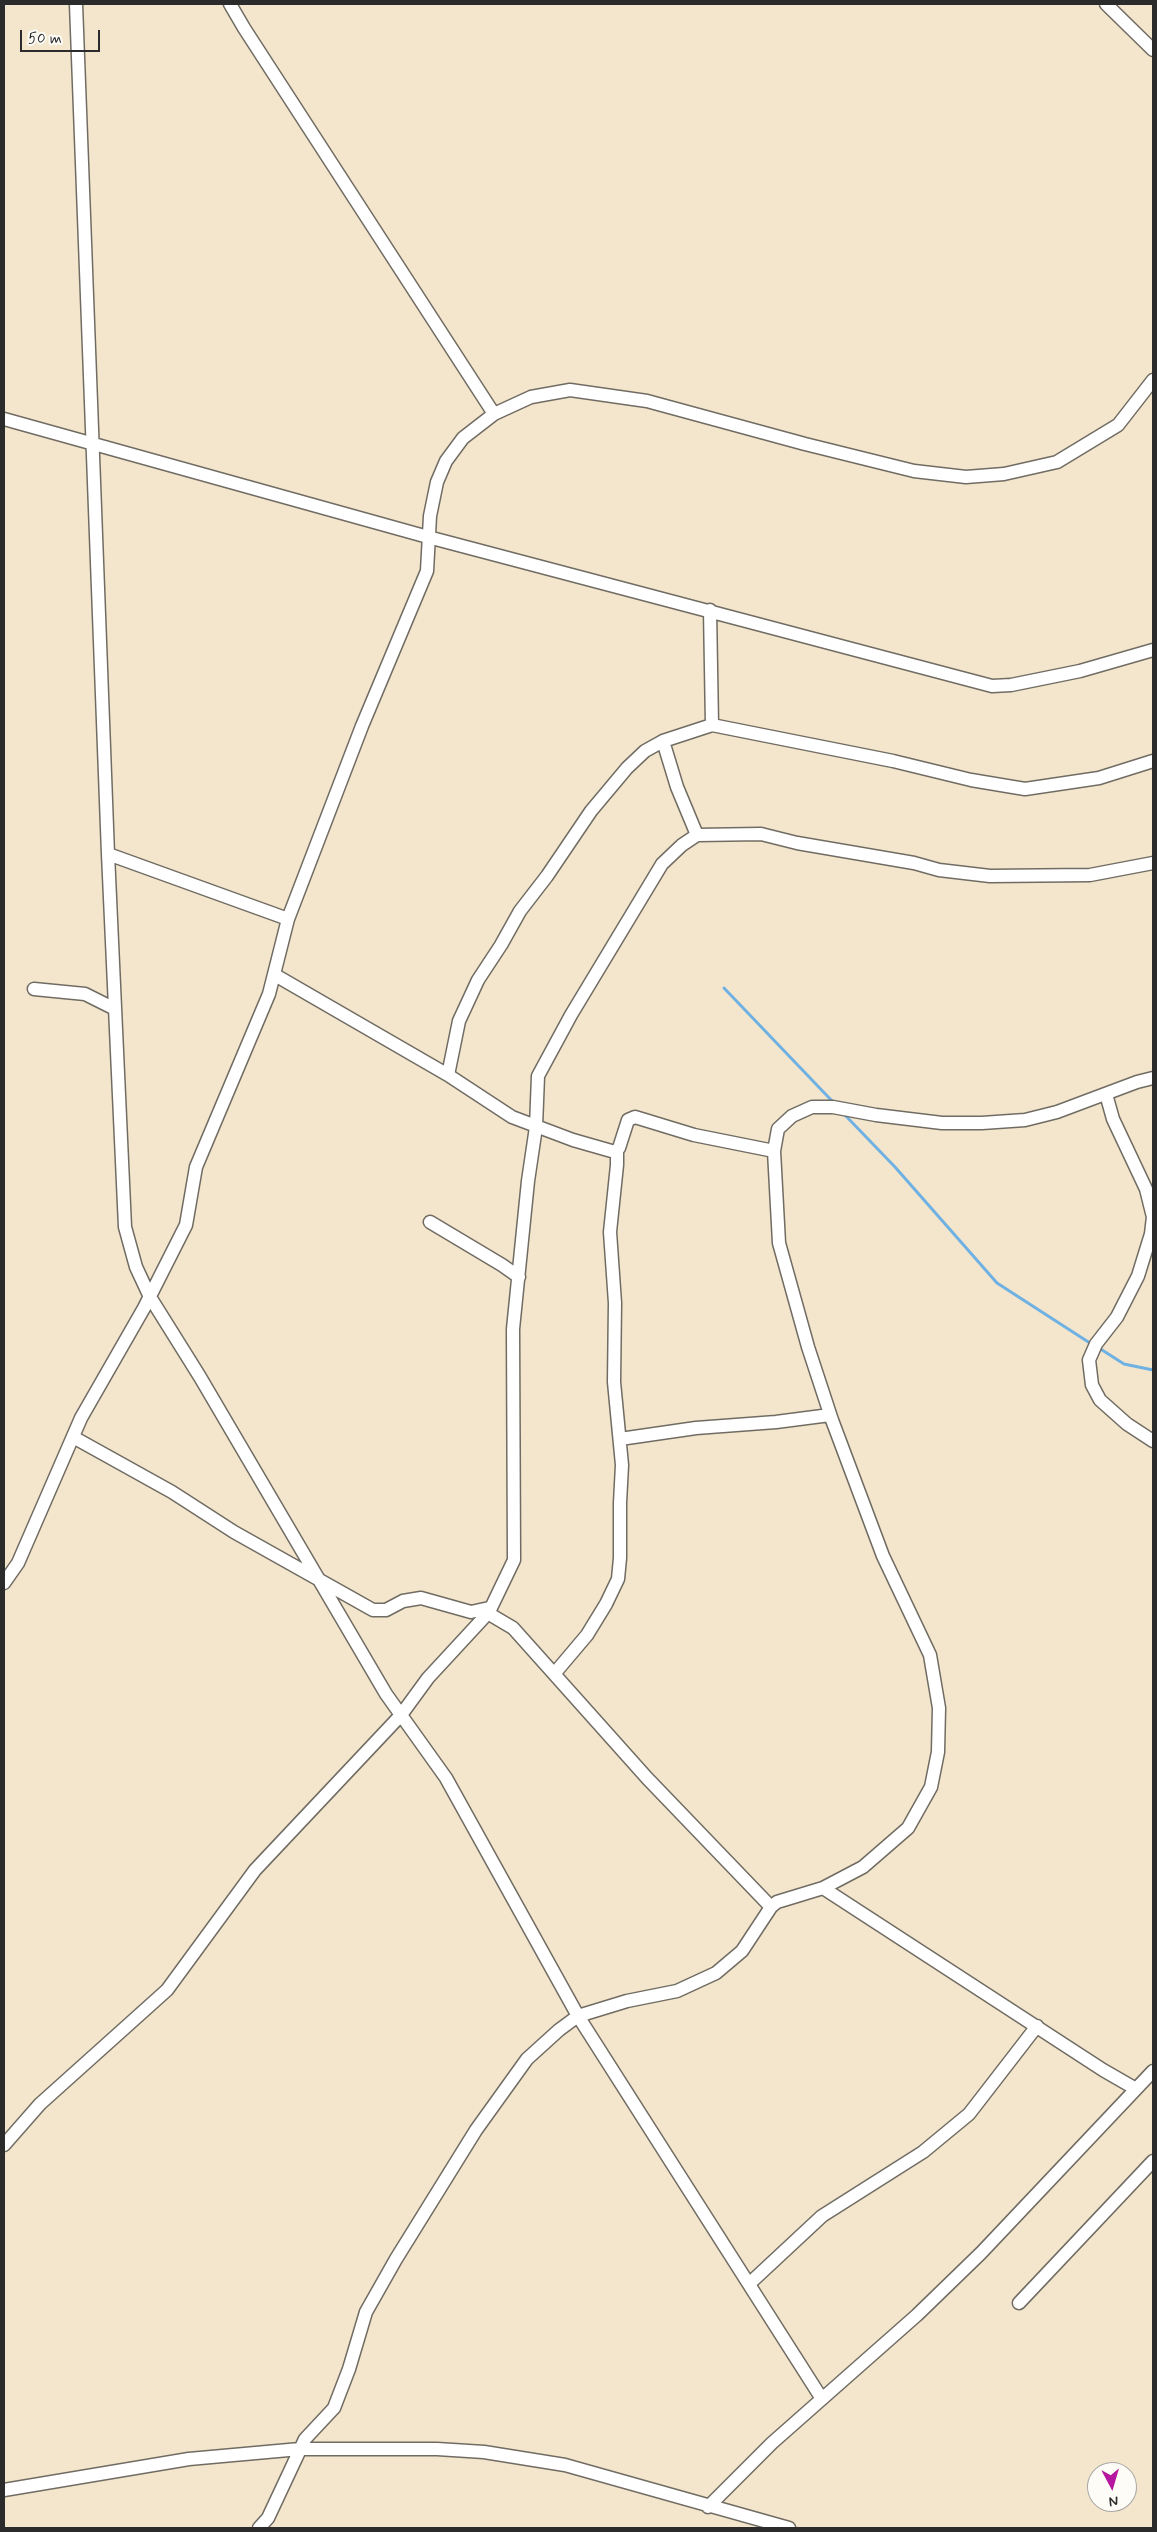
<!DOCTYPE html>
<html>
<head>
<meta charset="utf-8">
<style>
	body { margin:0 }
	#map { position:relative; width:1157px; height:2532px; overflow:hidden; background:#f3e6cc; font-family:Mynerve,sans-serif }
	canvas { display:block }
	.frame { position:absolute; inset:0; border:5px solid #2b2b2b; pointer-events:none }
	.north { position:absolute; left:1087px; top:2462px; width:50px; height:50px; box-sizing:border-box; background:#fdfcf7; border:1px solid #a9a8a5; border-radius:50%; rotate:174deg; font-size:14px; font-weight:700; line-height:20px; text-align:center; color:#2b2b2b }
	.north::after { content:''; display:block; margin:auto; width:18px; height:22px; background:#b5179e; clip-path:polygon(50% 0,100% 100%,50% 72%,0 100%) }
	.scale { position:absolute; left:20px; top:30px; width:80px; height:22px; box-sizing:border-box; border:2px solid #2b2b2b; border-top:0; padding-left:6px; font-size:15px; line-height:18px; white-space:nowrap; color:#2b2b2b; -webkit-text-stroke:4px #fdfcf7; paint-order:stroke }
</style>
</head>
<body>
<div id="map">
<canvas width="1157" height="2532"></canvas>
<div class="frame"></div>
<div class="north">N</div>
<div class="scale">50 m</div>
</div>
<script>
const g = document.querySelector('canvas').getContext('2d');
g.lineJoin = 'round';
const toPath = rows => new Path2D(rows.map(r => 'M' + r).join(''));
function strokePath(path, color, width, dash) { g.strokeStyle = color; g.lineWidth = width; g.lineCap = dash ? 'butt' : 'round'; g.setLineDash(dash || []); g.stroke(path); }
const stream = toPath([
	[724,988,834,1103],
	[843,1113,895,1167,997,1283,1093,1345],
	[1099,1348,1124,1364,1153,1370]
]);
const minor = toPath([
	[76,4,108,854,125,1227,136,1267,150,1297,200,1377,386,1694,446,1778,578,2016,822,2399],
	[230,4,244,28,494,414],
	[1106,4,1153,50],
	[4,419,428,537,992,686,1011,685,1080,671,1153,650],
	[710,610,712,725],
	[663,741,677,787,697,835],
	[108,854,288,919],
	[275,975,448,1075,512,1117,573,1140,615,1152,619,1148,628,1120,635,1117,694,1135,774,1151],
	[34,989,85,994,115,1009],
	[448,1075,459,1021,478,980,501,945,520,911,547,876,591,811,627,768,645,751,663,741,712,725,893,761,971,780,1025,789,1099,778,1153,761],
	[1106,1094,1113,1119,1146,1189,1153,1217,1151,1234,1138,1276,1117,1317,1096,1344,1089,1360,1092,1385,1100,1400,1127,1424,1153,1441],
	[430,1222,502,1265,519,1277],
	[73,1437,172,1492,234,1532,373,1610,386,1610,403,1601,421,1598,471,1612,489,1608],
	[620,1439,696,1428,776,1422,830,1415],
	[4,1583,18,1563,81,1418,144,1308,186,1225,196,1167,269,994,288,919,362,726,427,571,430,516,437,482,446,461,463,438,494,414,531,397,570,390,647,401,805,444,914,471,966,477,1004,474,1057,462,1118,425,1153,380],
	[554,1674,587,1635,606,1604,618,1579,620,1558,620,1503,622,1465,614,1382,615,1303,610,1232,617,1165,617,1151],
	[823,1888,1103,2070,1136,2089],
	[771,1907,647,1778,513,1628,491,1615,489,1612,514,1560,513,1329,528,1181,536,1127,538,1076,571,1015,662,864,682,845,697,835,761,834,797,843,914,863,939,870,990,876,1090,875,1153,863],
	[4,2145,40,2104,167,1990,255,1870,401,1715,428,1678,489,1612],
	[749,2284,822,2216,923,2152,969,2114,1037,2026],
	[1019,2303,1153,2161],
	[4,2490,189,2459,300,2449,437,2449,484,2452,565,2465,789,2528],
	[708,2507,772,2443,917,2315,981,2253,1153,2071],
	[259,2528,268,2518,305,2439,334,2408,349,2369,366,2312,396,2259,476,2130,527,2059,559,2030,578,2016,627,2001,677,1991,716,1973,742,1951,771,1907,777,1902,823,1888,863,1867,908,1828,931,1787,938,1752,939,1708,930,1655,883,1556,832,1420,808,1347,779,1243,774,1151,778,1129,792,1116,812,1107,833,1107,876,1115,942,1123,982,1123,1025,1120,1057,1112,1137,1082,1153,1078]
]);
strokePath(stream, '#70b1e4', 3);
strokePath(minor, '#716c63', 15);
strokePath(minor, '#fff', 12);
</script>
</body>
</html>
